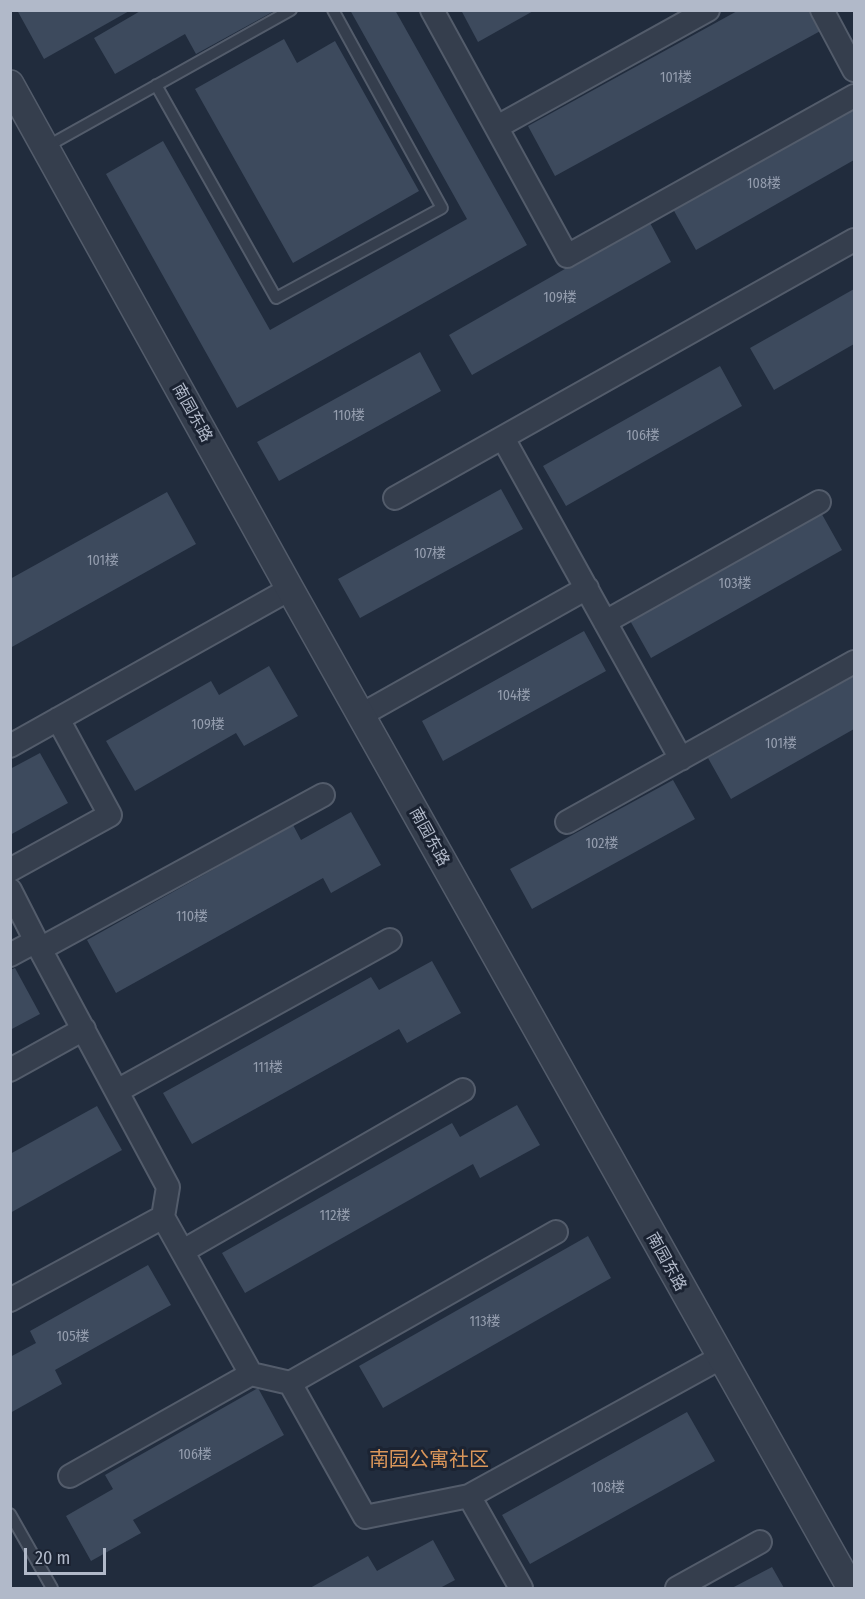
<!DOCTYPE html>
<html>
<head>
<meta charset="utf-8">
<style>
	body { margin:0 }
	#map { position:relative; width:865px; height:1599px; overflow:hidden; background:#212c3d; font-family:"Fira Sans Condensed",sans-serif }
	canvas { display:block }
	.frame { position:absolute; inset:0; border:12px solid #b1b9c9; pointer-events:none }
	.scale { position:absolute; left:24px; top:1548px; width:82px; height:27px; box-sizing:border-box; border:3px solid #b1b9c9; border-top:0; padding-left:8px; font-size:18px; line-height:21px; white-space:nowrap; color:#b1b9c9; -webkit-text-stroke:4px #1b2332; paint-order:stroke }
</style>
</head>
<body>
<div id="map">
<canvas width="865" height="1599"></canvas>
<div class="frame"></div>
<div class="scale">20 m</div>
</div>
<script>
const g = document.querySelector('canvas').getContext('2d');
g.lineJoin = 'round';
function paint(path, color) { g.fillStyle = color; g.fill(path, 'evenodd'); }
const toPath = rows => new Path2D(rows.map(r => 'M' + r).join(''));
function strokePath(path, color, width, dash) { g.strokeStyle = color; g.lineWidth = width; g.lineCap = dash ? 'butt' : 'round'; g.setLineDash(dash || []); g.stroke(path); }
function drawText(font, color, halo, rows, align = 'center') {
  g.font = font + ' "Fira Sans Condensed","Noto Sans SC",sans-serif'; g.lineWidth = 6; g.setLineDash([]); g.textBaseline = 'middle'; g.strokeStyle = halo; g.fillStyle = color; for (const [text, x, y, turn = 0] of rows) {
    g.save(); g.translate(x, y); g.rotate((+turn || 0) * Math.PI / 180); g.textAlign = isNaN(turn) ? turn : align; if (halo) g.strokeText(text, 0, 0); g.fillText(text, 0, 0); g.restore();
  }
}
const building = toPath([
	[17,10,131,10,44,59],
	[142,10,276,10,196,54,185,34,115,74,94,38],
	[350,10,395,10,527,245,237,408,106,174,163,141,270,330,467,219],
	[461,10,535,10,478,42],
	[739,10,813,10,824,29,555,176,528,126],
	[284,39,297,63,335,41,419,191,293,263,195,89],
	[854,105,854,160,696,250,673,209],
	[649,221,671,262,472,375,449,335],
	[854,289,854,344,774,390,750,348],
	[420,352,441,391,279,481,257,442],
	[720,366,742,406,566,506,543,466],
	[501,489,523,529,360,618,338,579],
	[167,492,196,544,10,648,10,579],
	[819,509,842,550,651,658,628,617],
	[584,631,606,671,443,761,422,721],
	[269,666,298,716,244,746,236,733,135,791,106,741,211,681,219,695],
	[854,676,854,729,731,799,708,758],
	[40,753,68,803,10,835,10,769],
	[673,780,695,819,532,909,510,869],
	[351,812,381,865,331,893,323,878,116,993,87,940,293,825,301,840],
	[432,961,461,1013,407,1043,399,1029,192,1144,163,1093,371,977,379,990],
	[15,968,40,1014,10,1030,10,970],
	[517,1105,540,1145,480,1178,473,1164,245,1293,222,1253,452,1123,460,1137],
	[97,1106,122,1150,10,1213,10,1154],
	[588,1236,611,1278,383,1408,359,1366],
	[148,1265,171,1305,55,1370,62,1384,10,1413,10,1357,36,1343,30,1331],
	[258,1388,284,1435,133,1520,141,1533,91,1561,66,1516,113,1489,105,1475],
	[687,1412,715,1461,530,1564,502,1515],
	[433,1540,455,1580,440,1588,310,1588,368,1556,377,1571],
	[772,1567,784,1588,732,1588]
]);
const service = toPath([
	[156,85,276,298,442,208,333,10],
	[46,147,291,10],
	[10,1514,52,1588]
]);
const minor = toPath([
	[432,10,567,256,854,96],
	[822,10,854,70],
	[497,127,708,10],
	[503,438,681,759],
	[395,498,854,240],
	[605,622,819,502],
	[361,715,587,588],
	[10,746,290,589],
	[567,822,854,662],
	[10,870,110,815,58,719],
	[10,890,40,949,168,1187,163,1217,10,1300],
	[40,949,323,795],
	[10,955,36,941],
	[10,1070,84,1029],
	[117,1091,390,940],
	[163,1217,251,1374,290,1383,365,1517,469,1496,521,1588],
	[183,1251,463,1090],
	[290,1383,556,1232],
	[70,1476,251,1374],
	[469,1496,720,1358],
	[677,1588,760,1542]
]);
const tertiary = toPath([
	[10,84,290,589,851,1588]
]);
const numberNames = [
	["101楼",676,78],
	["108楼",764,184],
	["109楼",560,298],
	["110楼",349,416],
	["106楼",643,436],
	["107楼",430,554],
	["101楼",103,561],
	["103楼",735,584],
	["104楼",514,696],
	["109楼",208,725],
	["101楼",781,744],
	["102楼",602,844],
	["110楼",192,917],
	["111楼",268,1068],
	["112楼",335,1216],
	["113楼",485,1322],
	["105楼",73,1337],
	["106楼",195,1455],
	["108楼",608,1488]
];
const streetNames = [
	["南园东路",192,413,61],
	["南园东路",429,837,61],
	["南园东路",666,1262,61]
];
const quarterNames = [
	["南园公寓社区",429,1460]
];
paint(building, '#3d4a5d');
strokePath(service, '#535c6b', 14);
strokePath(minor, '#535c6b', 26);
strokePath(tertiary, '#535c6b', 30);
strokePath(service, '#353e4d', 10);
strokePath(minor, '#353e4d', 22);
strokePath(tertiary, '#353e4d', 27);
drawText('14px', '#949dae', null, numberNames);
drawText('16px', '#b1b9c9', '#1b2332', streetNames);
drawText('20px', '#da965a', '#1b2332', quarterNames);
</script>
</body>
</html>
